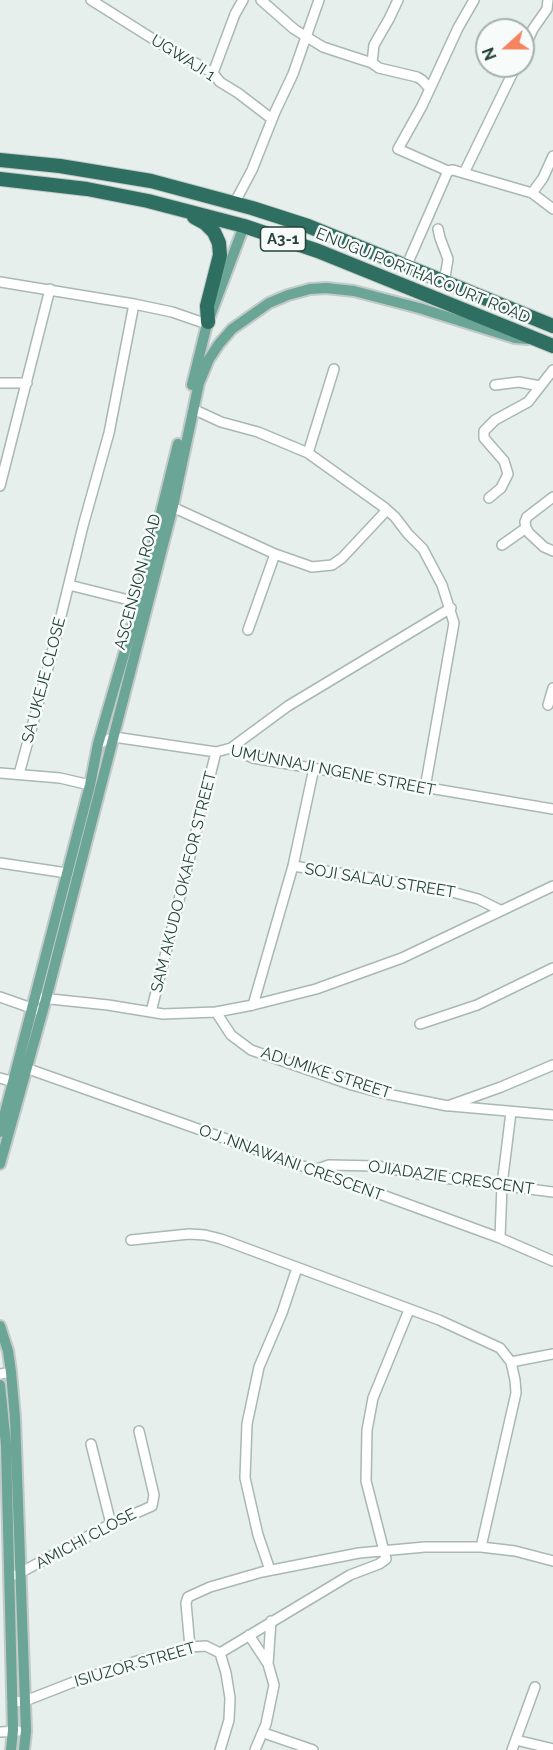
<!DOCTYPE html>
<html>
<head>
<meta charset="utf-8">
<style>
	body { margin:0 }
	#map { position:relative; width:553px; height:1750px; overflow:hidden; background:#e6efeb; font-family:Raleway,sans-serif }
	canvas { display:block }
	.north { position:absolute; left:475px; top:18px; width:60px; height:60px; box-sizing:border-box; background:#f7fbf9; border:2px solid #a3b1ad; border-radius:50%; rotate:249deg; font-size:16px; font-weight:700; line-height:24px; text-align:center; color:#24423a }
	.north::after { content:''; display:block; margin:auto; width:21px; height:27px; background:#f4845f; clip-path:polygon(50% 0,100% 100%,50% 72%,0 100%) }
</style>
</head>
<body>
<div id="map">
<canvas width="553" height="1750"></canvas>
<div class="north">N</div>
</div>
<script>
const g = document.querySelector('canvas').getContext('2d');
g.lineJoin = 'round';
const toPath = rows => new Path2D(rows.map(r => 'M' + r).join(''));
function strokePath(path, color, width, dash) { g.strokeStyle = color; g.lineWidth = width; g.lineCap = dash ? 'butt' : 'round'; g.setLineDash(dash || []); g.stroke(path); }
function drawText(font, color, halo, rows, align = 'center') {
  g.font = font + ' Raleway,sans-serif'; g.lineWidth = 5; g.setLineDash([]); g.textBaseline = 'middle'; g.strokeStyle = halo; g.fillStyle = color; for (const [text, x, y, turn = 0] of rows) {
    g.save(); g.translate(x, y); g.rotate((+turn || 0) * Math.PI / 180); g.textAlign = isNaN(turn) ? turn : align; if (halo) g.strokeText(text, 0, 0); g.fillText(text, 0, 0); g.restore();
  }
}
const minor = toPath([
	[91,0,161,44,213,73,220,82,238,93,272,119],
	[261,0,294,29,323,47,372,63,379,68,417,77,422,80,430,89],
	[474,0,458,28,422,106,398,149,448,171,453,170,532,193,553,209],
	[523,51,533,29,547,9,548,0],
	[372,63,374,45,389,19,398,0],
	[213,73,235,14,243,0],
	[464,173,516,66],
	[532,193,543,178,553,156],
	[235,202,252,170,275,112,293,74,319,0],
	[438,229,440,238,448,259,444,283],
	[406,267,448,171],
	[0,282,134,304,172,312,207,324],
	[0,383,27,383],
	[495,385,519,382,540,386],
	[193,409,221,422,258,432,308,453,385,508,395,517,408,534,423,549,442,585,454,623,425,788],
	[308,453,334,369],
	[0,486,50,289],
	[553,497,527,517,525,522,526,528,529,533,544,547,553,551],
	[489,498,501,488,508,474,504,461,484,438,484,431,495,420,528,402,553,370],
	[168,505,275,554,312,567,332,565,342,558,387,510],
	[502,545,526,528],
	[69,585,145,604],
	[248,630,275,554],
	[548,705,553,688],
	[98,744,114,737,216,752,231,748,253,758,553,809],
	[231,748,288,706,451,608],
	[0,773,60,778,90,785],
	[19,774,51,657,83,526,109,433,134,304],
	[0,863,67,873],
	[293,866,441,889,478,899,500,910],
	[0,997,37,1010],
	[41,998,108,1005,163,1014,216,1012,253,1005,316,989,402,958,553,886],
	[253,1005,293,866,314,768],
	[151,1012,216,752],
	[216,1012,231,1035,251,1050,352,1085,382,1093,448,1106,501,1087,553,1065],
	[420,1024,477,1005,553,968],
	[20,1066,314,1170,500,1238,553,1261],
	[0,1078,18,1083],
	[451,1106,553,1115],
	[314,1170,329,1165,377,1166,428,1176,553,1192],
	[500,1238,502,1185,511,1112],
	[131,1240,189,1234,205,1235,221,1239,439,1320,500,1348,511,1362,515,1380,516,1393,481,1547],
	[511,1362,553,1354],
	[0,1374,11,1372],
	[91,1444,111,1524],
	[270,1570,258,1535,245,1478,247,1424,259,1367,282,1313,297,1268],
	[16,1575,107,1526,152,1506,154,1495,139,1431],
	[249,1635,268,1664,274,1685,266,1724,255,1750],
	[190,1647,186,1603,188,1597,210,1587,262,1572,359,1553,425,1547,481,1547,515,1551,553,1561],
	[220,1653,350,1575,379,1564,386,1559,366,1481,367,1430,373,1398,409,1310],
	[268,1664,271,1621],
	[12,1702,25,1701,71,1683,137,1661,190,1647,206,1646,220,1653,226,1673,230,1698,229,1720,220,1750],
	[0,1732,18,1731],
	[264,1733,313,1750],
	[516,1740,553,1749],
	[512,1750,535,1687]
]);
const major = toPath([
	[192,385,207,324,244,226],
	[0,1132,90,785,98,744,139,602,178,444],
	[0,1164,46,999,173,506,199,383,209,359,219,344,232,329,269,303,288,295,310,289,326,288,354,291,419,308,515,338,528,339],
	[0,1326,8,1351,11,1372,15,1418,26,1731,24,1750],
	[0,1385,6,1445,13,1730,11,1750]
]);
const highway = toPath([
	[0,160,60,166,151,181,252,208,308,226,553,326],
	[0,179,87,189,148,201,244,226,318,251,553,346],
	[194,217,205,223,214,232,219,243,220,255,207,306,208,322]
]);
const shields = [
	[283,239,45]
];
const shieldNames = [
	["A3-1",283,239]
];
const streetNames = [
	["UGWAJI 1",183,58,32],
	["ENUGU PORTHACOURT ROAD",423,276,22],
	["ASCENSION ROAD",138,582,-75],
	["SA UKEJE CLOSE",44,680,-75],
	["UMUNNAJI NGENE STREET",333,771,11],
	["SOJI SALAU STREET",380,881,9],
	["SAM AKUDO OKAFOR STREET",184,882,-76],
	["ADUMIKE STREET",326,1073,18],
	["O.J .NNAWANI CRESCENT",291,1163,20],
	["OJIADAZIE CRESCENT",451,1178,8],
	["AMICHI CLOSE",86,1539,-28],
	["ISIUZOR STREET",135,1665,-16]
];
strokePath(minor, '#a8b8b2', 12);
strokePath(major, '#c2cac8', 14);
strokePath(highway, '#c2cac8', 16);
strokePath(minor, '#fff', 9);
strokePath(major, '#6aa596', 10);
strokePath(highway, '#2f6f62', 14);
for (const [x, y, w] of shields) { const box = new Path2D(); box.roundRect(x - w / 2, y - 12, w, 24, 4.5); g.fillStyle = '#f7fbf9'; g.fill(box); strokePath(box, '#24423a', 1.5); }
drawText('bold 15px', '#24423a', null, shieldNames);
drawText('16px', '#24423a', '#f7fbf9', streetNames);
</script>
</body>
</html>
